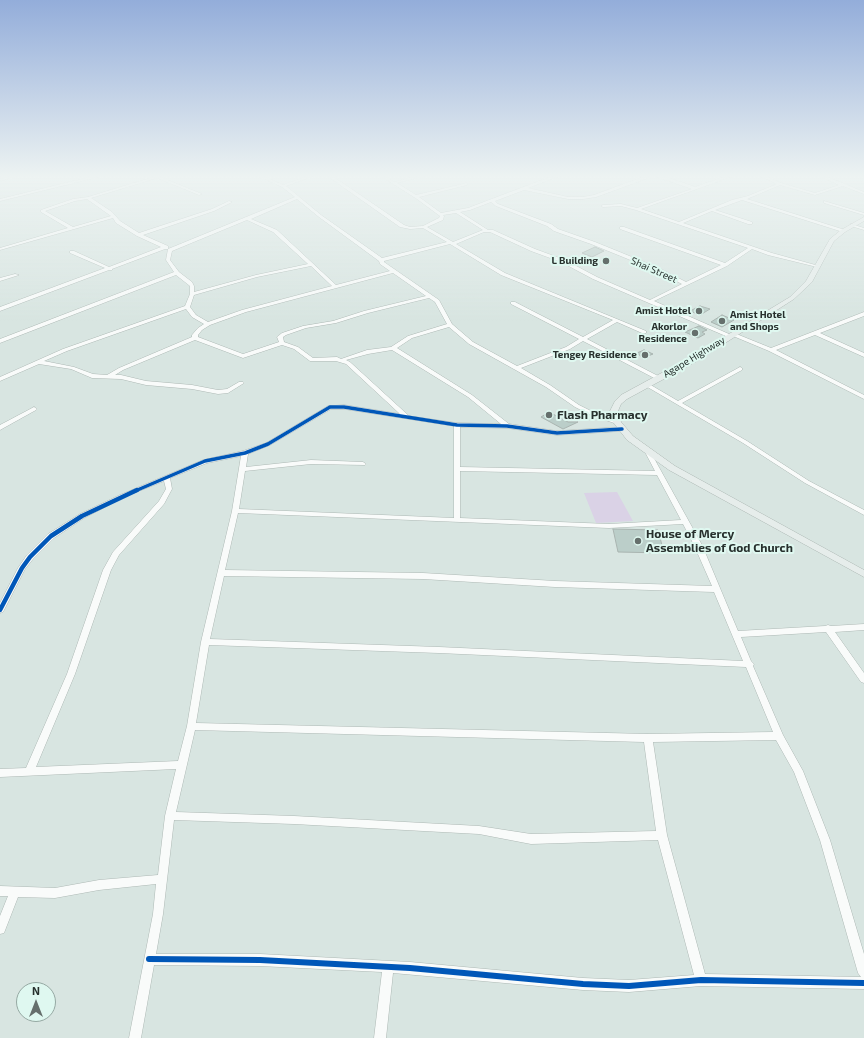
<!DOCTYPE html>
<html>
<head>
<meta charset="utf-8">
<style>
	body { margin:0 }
	#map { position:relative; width:864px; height:1038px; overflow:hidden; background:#d8e5e1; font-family:"Exo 2",sans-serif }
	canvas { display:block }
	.north { position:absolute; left:16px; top:982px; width:40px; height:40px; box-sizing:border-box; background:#dff8f0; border:1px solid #95a8a2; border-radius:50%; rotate:0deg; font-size:11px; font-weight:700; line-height:16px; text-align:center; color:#27302d }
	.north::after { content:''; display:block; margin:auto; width:14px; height:18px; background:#656f6c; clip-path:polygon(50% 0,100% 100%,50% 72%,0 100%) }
</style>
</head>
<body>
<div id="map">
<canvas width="864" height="1038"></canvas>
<div class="north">N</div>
</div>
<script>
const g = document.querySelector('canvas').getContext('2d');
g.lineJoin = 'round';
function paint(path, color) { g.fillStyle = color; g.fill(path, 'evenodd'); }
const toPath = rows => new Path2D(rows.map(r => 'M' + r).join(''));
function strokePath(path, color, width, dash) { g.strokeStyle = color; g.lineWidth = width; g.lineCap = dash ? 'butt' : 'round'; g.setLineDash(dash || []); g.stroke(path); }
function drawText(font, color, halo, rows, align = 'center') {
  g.font = font + ' "Exo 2",sans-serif'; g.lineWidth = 4; g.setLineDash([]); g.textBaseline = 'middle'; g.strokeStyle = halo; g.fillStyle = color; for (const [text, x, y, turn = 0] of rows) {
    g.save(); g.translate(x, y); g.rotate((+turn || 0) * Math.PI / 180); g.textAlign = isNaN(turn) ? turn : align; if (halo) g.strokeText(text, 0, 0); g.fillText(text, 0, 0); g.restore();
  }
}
const green = toPath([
	[617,492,633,521,596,523,584,493]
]);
const building = toPath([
	[595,247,604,251,592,257,582,253,595,247],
	[700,306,710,309,700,315,690,311,700,306],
	[722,315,734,320,722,327,711,322,722,315],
	[699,326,707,330,702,332,705,334,698,338,685,332,699,326],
	[644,350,653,354,643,358,637,353,644,350],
	[549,412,568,422,578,422,563,429,541,417,549,412],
	[613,529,658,530,664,553,618,552,613,529]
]);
const street = toPath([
	[13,175,21,175,0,181,0,179,13,175],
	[98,175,107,175,0,201,0,199,98,175],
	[152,175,158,176,202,194,199,195,157,178,91,198,112,212,120,221,139,233,212,209,229,201,232,202,214,211,143,235,168,246,168,249,165,249,112,269,112,270,109,270,0,311,0,307,105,268,70,253,70,251,74,251,109,267,161,247,137,236,116,223,113,218,0,250,0,248,68,228,41,212,41,210,73,199,88,197,153,177,152,175],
	[87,199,111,216,73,227,45,211,75,201,87,199],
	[256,175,262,175,283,185,310,175,317,175,286,186,321,215,382,258,447,242,423,228,410,229,400,227,326,175,331,175,404,225,410,227,423,226,439,218,440,216,417,199,379,175,384,175,394,182,420,175,429,175,397,183,416,195,467,183,467,185,419,197,441,213,468,208,555,175,562,175,528,188,568,197,583,197,594,195,648,175,661,175,695,187,729,175,736,175,641,209,679,222,732,200,748,196,777,184,758,175,764,175,781,183,815,193,839,185,816,175,823,175,864,192,864,194,843,186,815,195,780,185,747,199,845,230,845,232,843,232,742,200,715,210,752,222,752,224,748,224,712,211,683,223,772,253,819,266,817,267,768,255,752,249,727,266,654,301,729,334,734,333,771,348,864,312,864,316,820,333,864,353,864,357,815,335,776,350,864,395,864,399,769,351,733,336,728,337,593,279,561,262,531,251,490,232,484,232,456,244,505,273,646,331,646,333,642,333,617,322,587,339,660,377,660,379,656,379,583,341,570,349,521,368,550,385,579,405,595,413,619,421,620,422,617,424,591,415,575,407,546,387,469,344,449,327,412,338,397,348,472,395,509,424,557,431,622,427,625,429,622,431,557,435,507,428,460,427,460,467,655,471,645,452,648,450,650,451,702,545,738,631,825,626,828,625,831,626,864,624,864,630,835,632,864,673,864,683,861,682,826,632,741,637,751,661,754,664,753,666,783,735,803,771,830,840,864,954,864,989,701,986,629,992,583,990,393,973,386,1038,374,1038,382,972,260,966,154,965,141,1038,129,1038,153,914,156,884,99,890,55,898,18,897,4,933,0,934,0,916,8,896,0,896,0,886,55,888,99,880,158,875,165,816,176,769,0,777,0,769,26,768,67,674,103,570,113,552,159,501,166,489,164,481,124,497,84,518,54,538,33,559,25,569,4,610,3,612,0,613,0,603,18,568,27,555,48,534,80,514,120,495,203,460,243,451,266,443,328,406,344,405,400,414,346,364,336,361,310,361,294,349,282,345,243,358,195,340,123,370,115,375,121,375,146,381,192,385,218,390,227,389,239,382,243,382,244,383,228,393,218,394,192,389,146,385,121,379,92,378,71,369,39,364,0,381,0,377,63,349,185,306,190,294,190,286,176,275,0,343,0,339,174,272,166,260,168,249,295,197,282,187,256,175],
	[654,176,692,189,637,208,621,204,603,205,601,206,603,207,621,206,636,210,748,248,725,263,624,227,620,227,620,229,721,265,686,282,659,268,595,242,558,229,551,224,498,204,495,201,524,190,568,199,583,199,596,197,654,176],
	[297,199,319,217,379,261,380,264,390,271,336,285,277,230,251,219,297,199],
	[491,202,496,206,547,226,554,231,591,244,655,270,682,284,650,300,597,277,565,260,535,249,493,230,488,230,460,212,470,210,491,202],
	[456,213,483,230,453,242,427,227,443,220,444,216,443,215,456,213],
	[247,220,273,232,308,264,256,275,194,292,194,286,192,282,179,272,170,260,172,251,247,220],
	[450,244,501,275,613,320,583,337,515,302,511,302,511,304,579,339,566,347,517,366,473,342,452,324,439,300,384,262,384,261,450,244],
	[311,266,332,286,242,310,208,322,196,315,190,307,194,295,257,277,311,266],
	[393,273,426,296,364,311,333,321,303,326,282,333,277,337,279,342,243,354,198,337,198,335,202,330,210,325,246,312,393,273],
	[429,298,435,302,447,324,408,336,391,347,367,350,341,359,337,357,313,358,298,347,284,342,283,337,286,335,306,328,336,323,368,313,429,298],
	[186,309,192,317,204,324,198,328,192,335,192,337,119,368,107,375,93,374,74,367,44,361,67,351,186,309],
	[392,350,468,397,501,424,457,423,409,416,350,362,346,360,368,354,392,350],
	[331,409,344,409,454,426,454,518,239,509,245,471,311,464,365,465,366,464,363,462,311,460,246,467,248,454,270,445,331,409],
	[241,456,232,511,201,642,187,726,178,761,36,767,75,674,111,570,119,555,164,504,172,489,170,478,207,463,241,456],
	[460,471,657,475,681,520,609,524,460,518,460,471],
	[238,513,609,528,683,524,694,545,712,586,555,581,423,573,225,570,238,513],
	[224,576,423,579,555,587,714,592,743,661,439,647,210,639,224,576],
	[209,645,439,653,746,667,773,732,648,734,196,723,209,645],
	[195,730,644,742,656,831,531,834,479,826,294,816,176,812,195,730],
	[776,740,794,772,820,840,858,973,861,977,705,974,667,835,653,742,776,740],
	[174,820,294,824,479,834,531,844,658,840,694,975,629,980,583,978,410,962,260,954,156,954,163,914,174,820],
	[824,201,864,213,864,215,824,203,824,201],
	[851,224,864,228,864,230,851,226,851,224],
	[15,274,19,275,0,281,0,278,15,274],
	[740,367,742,368,742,370,682,403,747,441,809,481,864,510,864,515,805,483,743,443,644,385,645,384,649,384,678,401,740,367],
	[34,407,37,409,36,410,0,430,0,425,34,407]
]);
const secondary = toPath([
	[864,217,864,221,845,232,834,241,812,282,794,299,697,361,627,399,621,404,618,411,621,422,633,436,675,466,864,570,864,577,669,470,627,440,613,422,610,411,615,401,621,395,691,357,790,297,806,281,830,239,841,230,864,217]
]);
const cyclewayFar2 = toPath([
	[135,491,205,461,245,453,268,444,330,407,344,407,457,425,507,426,557,433,622,429]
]);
const cyclewayFar1 = toPath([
	[0,610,22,568,30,557,51,536,82,516,137,490]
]);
const cycleway = toPath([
	[149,959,260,960,410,968,583,984,629,986,701,980,864,983]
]);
const markers = [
	[606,261,4,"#656f6c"],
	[699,311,4,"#656f6c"],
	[722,321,4,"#656f6c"],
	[695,333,4,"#656f6c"],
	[645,355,4,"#656f6c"],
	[549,415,4,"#656f6c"],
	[638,541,4,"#656f6c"]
];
const farPoinames = [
	["L Building",598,261],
	["Amist Hotel",691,311],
	["Amist Hotel",730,315,"left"],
	["and Shops",730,327,"left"],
	["Akorlor",687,327],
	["Residence",687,339],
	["Tengey Residence",637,355]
];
const farStreetnames = [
	["Shai Street",654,270,24],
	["Agape Highway",694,357,-31]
];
const poiNames = [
	["Flash Pharmacy",557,415],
	["House of Mercy",646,534],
	["Assemblies of God Church",646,548]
];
paint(green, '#dad2e6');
paint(building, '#bbcec9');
strokePath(building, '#a9b4b0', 1);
strokePath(street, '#adb8b4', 1);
strokePath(secondary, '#adb8b4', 1);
paint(street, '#f9fbfa');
paint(secondary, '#e6edeb');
strokePath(cyclewayFar2, '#0057b8', 3.5);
strokePath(cyclewayFar1, '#0057b8', 4.5);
strokePath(cycleway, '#0057b8', 6);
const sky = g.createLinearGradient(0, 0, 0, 321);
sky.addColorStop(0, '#93adda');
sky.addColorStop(0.55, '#edf3f2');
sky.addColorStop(1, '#edf3f200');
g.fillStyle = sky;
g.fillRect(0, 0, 864, 321);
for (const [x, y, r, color] of markers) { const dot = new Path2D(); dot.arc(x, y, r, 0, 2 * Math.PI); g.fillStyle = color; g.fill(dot); strokePath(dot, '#dff8f0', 1.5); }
drawText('bold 10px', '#27302d', '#dff8f0', farPoinames, 'right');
drawText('10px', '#27302d', '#dff8f0', farStreetnames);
drawText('bold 12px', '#27302d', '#dff8f0', poiNames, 'left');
</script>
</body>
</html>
